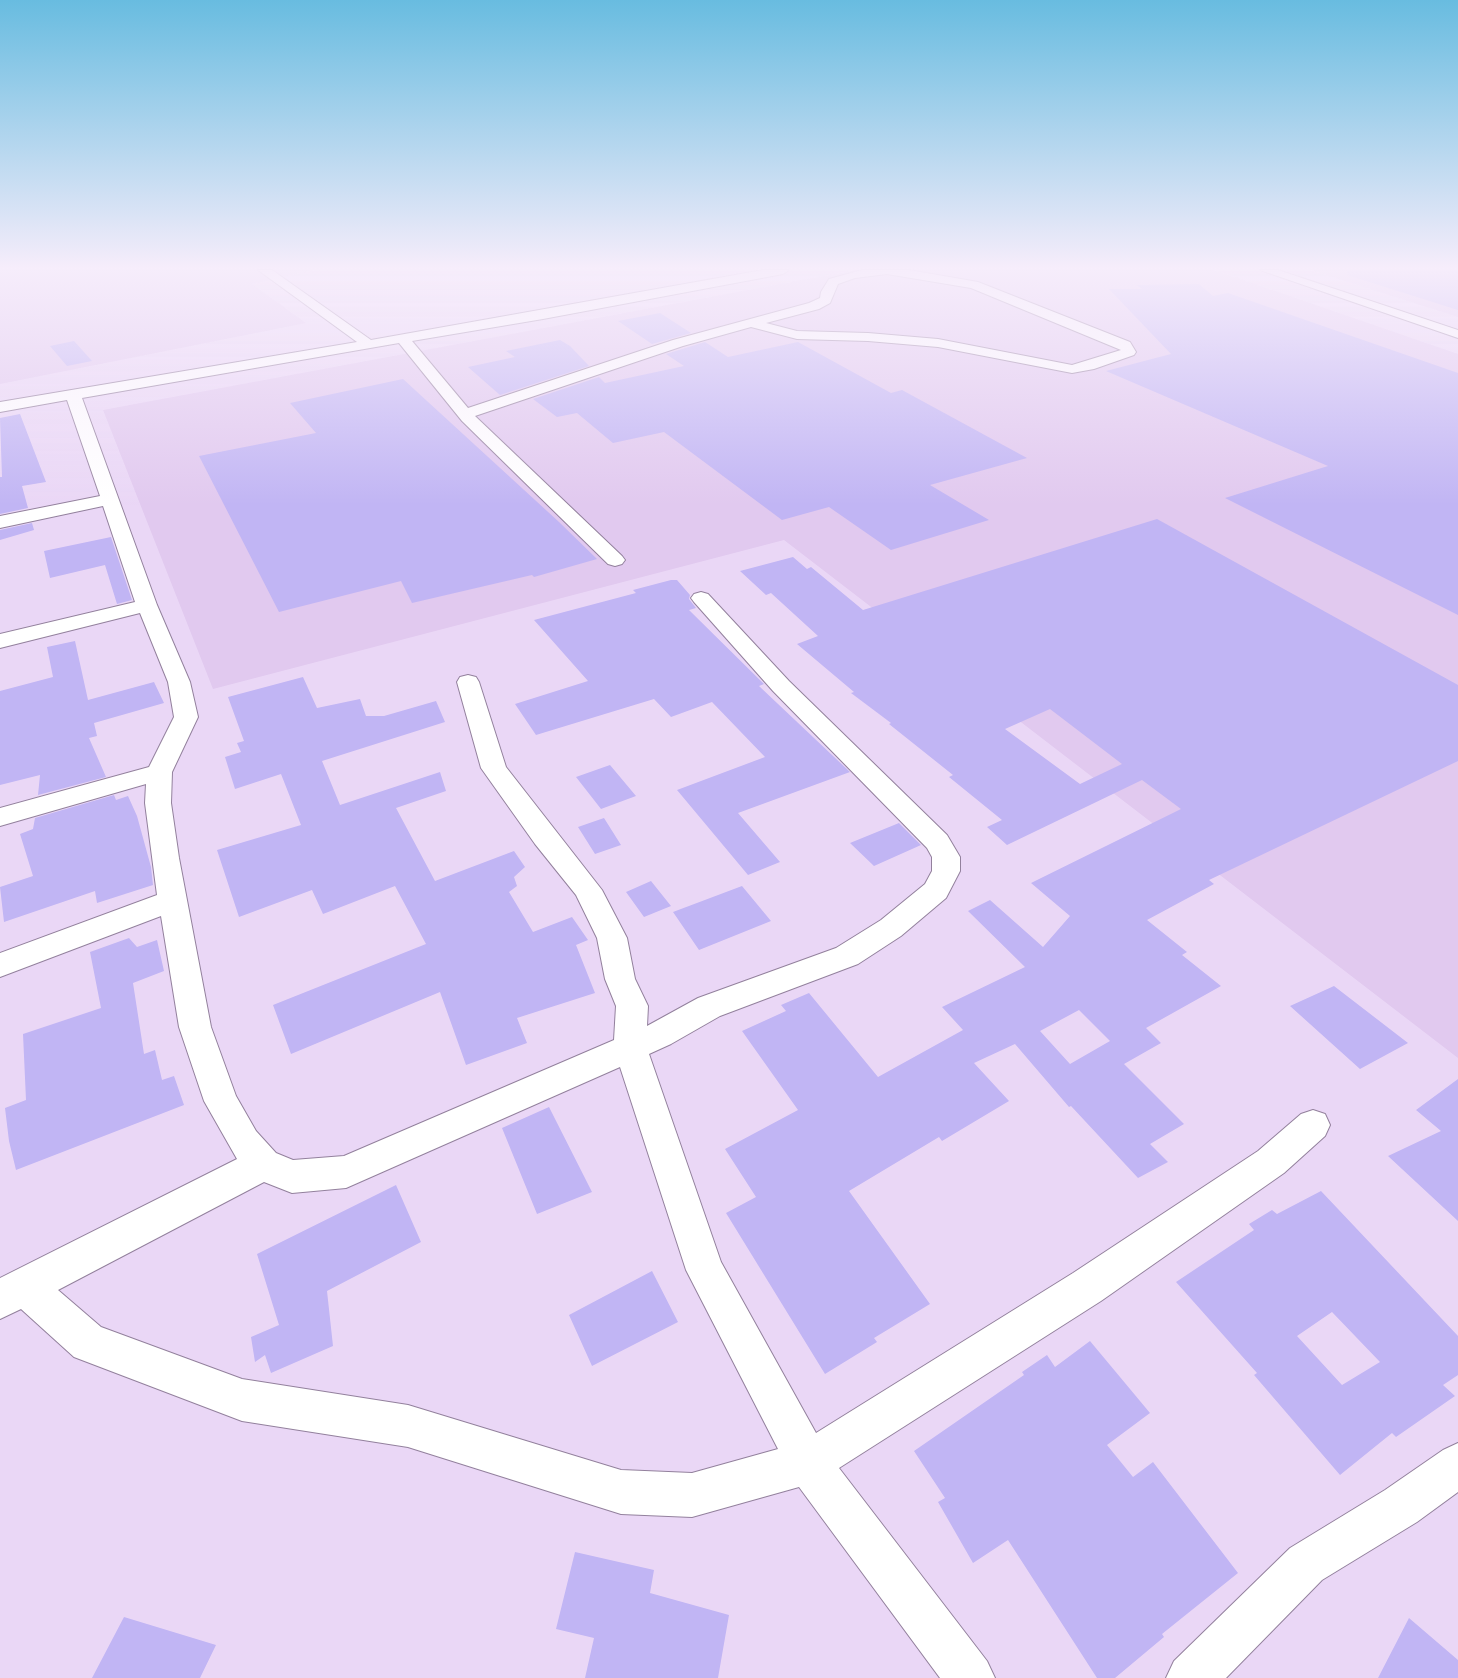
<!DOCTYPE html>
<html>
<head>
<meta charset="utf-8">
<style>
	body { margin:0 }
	canvas { display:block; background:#ead7f6 }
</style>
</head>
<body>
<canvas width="1458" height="1678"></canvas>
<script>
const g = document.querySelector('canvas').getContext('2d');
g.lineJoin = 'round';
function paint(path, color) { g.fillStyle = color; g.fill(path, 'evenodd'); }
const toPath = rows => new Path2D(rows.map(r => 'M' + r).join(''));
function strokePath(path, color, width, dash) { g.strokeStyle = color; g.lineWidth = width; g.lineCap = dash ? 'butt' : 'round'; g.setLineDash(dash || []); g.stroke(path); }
const built = toPath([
	[0,270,314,270,252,284,306,323,0,384],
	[856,270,1214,270,1458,354,1458,1058,784,540,213,689,103,410],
	[1311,270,1458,270,1458,317]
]);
const building = toPath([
	[1347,270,1458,270,1458,310,1347,275],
	[1199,284,1213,296,1228,293,1458,373,1458,615,1225,498,1328,466,1106,371,1171,354,1109,289,1142,289,1137,285],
	[660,313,691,333,652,344,618,321],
	[560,340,570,346,589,366,500,395,468,367,515,357,506,351],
	[74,341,92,361,67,366,50,346],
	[705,342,728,357,798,342,891,393,902,390,1027,458,930,485,989,520,891,550,829,507,782,520,664,432,613,443,577,413,557,417,533,399,599,377,605,383,684,366,666,354],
	[403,379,559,522,597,559,534,577,532,575,412,603,401,581,279,612,199,456,316,433,290,403],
	[20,414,46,482,22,486,28,508,0,514,0,477,2,477,0,418],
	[1157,519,1458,685,1458,761,1209,880,1214,884,1147,920,1187,952,1182,955,1221,986,1146,1028,1161,1043,1124,1064,1184,1124,1150,1144,1168,1162,1138,1178,1071,1106,1069,1107,1015,1044,974,1063,1009,1101,942,1141,939,1137,849,1191,930,1304,874,1338,877,1342,825,1374,726,1213,756,1197,725,1149,798,1110,742,1031,786,1011,781,1005,809,993,878,1077,963,1030,942,1007,1025,967,968,911,990,900,1043,947,1070,916,1031,883,1181,809,1142,780,1007,845,987,827,1002,820,949,777,953,775,889,724,891,723,851,693,854,692,797,644,818,636,771,593,766,595,740,571,793,557,807,569,811,567,863,610],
	[1050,709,1122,764,1080,784,1005,729],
	[1079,1010,1110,1041,1070,1064,1040,1031],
	[32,523,34,530,0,540,0,530],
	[111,537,132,600,117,604,105,565,50,578,44,551],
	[671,580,677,580,690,595,689,599,696,608,689,610,764,684,759,686,850,772,738,813,780,862,748,875,677,790,765,757,712,702,671,717,654,699,536,735,515,704,588,681,534,620,636,593,633,590],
	[75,641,88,700,154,682,164,703,94,723,97,736,89,738,106,777,38,795,40,775,0,785,0,691,53,677,47,647],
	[303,677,317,708,360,699,366,716,384,716,436,701,445,722,322,761,340,805,440,772,446,791,396,808,435,881,514,851,525,867,514,877,517,886,509,892,533,932,572,917,588,940,576,945,595,993,517,1018,527,1043,466,1065,440,992,291,1054,273,1005,426,944,395,886,323,914,312,890,239,917,217,850,301,825,281,774,235,789,225,757,241,752,237,743,244,741,228,697],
	[610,765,636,796,601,809,576,777],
	[114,795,116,800,128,796,137,816,151,867,153,885,97,903,95,891,4,922,0,887,33,876,20,834,33,829,35,818],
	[604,818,621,845,595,854,578,827],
	[899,823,921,845,874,866,850,843],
	[651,881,671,906,644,917,626,892],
	[742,886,771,921,699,950,673,912],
	[129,938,137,947,157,940,164,971,133,983,144,1054,155,1050,162,1080,174,1076,184,1105,16,1170,9,1141,5,1108,26,1100,23,1034,101,1008,90,952],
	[1334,986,1408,1043,1360,1069,1290,1006],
	[1458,1079,1458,1221,1388,1156,1441,1131,1416,1110],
	[549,1107,592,1192,537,1214,502,1128],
	[396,1185,421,1242,327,1291,333,1346,271,1373,265,1355,255,1362,251,1337,279,1325,257,1254],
	[1321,1191,1458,1336,1458,1375,1443,1385,1455,1396,1396,1437,1392,1433,1340,1475,1254,1375,1257,1373,1176,1282,1254,1230,1249,1224,1272,1210,1277,1214],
	[1332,1312,1380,1362,1342,1385,1297,1336],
	[652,1271,678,1322,592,1366,569,1315],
	[1090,1341,1150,1413,1107,1445,1133,1477,1153,1462,1238,1573,1162,1634,1164,1637,1115,1678,1097,1678,1008,1540,973,1563,938,1502,945,1498,914,1451,1024,1375,1022,1372,1047,1355,1055,1367],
	[575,1552,654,1570,650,1593,729,1615,718,1678,585,1678,594,1638,556,1629],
	[124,1617,216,1645,200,1678,92,1678],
	[1409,1618,1458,1660,1458,1678,1378,1678]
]);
const minor = toPath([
	[258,270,272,270,371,340,763,270,789,270,783,274,543,319,412,341,468,408,673,340,809,303,820,298,821,292,829,279,862,270,909,270,978,282,1130,342,1136,352,1134,355,1094,369,1072,373,938,347,868,341,797,339,751,327,683,346,475,416,622,556,625,560,622,564,615,566,608,564,462,421,399,343,82,398,157,605,190,682,198,717,172,772,171,803,179,858,211,1027,236,1096,256,1131,276,1153,293,1160,344,1156,614,1040,616,1006,605,979,597,938,576,895,535,844,481,768,457,682,460,677,468,675,476,677,479,682,506,767,602,890,627,938,635,979,648,1006,647,1026,698,998,836,948,881,920,925,884,932,871,932,857,927,848,773,691,694,602,691,598,694,594,701,592,708,594,789,681,947,835,960,857,960,871,946,898,901,936,858,964,720,1016,671,1044,649,1054,721,1262,816,1433,1073,1273,1258,1151,1301,1114,1313,1110,1325,1114,1330,1125,1325,1136,1284,1173,1101,1301,839,1468,987,1661,995,1678,940,1678,799,1487,692,1517,621,1514,408,1447,242,1421,74,1357,21,1309,0,1319,0,1278,237,1159,204,1101,179,1027,161,916,0,977,0,953,157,895,145,803,146,784,0,826,0,808,149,767,174,717,168,682,140,613,0,648,0,634,135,602,103,506,0,528,0,516,100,496,67,400,0,412,0,402,357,342,258,270],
	[887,274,971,288,1121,350,1072,365,938,339,868,333,797,331,766,323,819,309,830,303,838,284,855,278,887,274],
	[620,1067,686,1270,778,1449,692,1473,621,1470,408,1405,242,1379,101,1327,58,1290,264,1182,292,1193,346,1188,620,1067],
	[1260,270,1278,270,1458,330,1458,338,1260,270],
	[1458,1443,1458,1492,1417,1522,1322,1580,1226,1678,1166,1678,1174,1661,1290,1548,1385,1490,1443,1450,1458,1443]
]);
paint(built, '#e1c9ef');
paint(building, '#c1b5f4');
strokePath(minor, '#93819d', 2);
paint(minor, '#fff');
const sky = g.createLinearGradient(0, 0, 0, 505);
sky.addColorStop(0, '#68bce0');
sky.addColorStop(0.53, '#f6edfb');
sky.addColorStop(1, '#f6edfb00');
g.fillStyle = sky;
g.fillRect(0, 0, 1458, 505);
</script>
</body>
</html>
